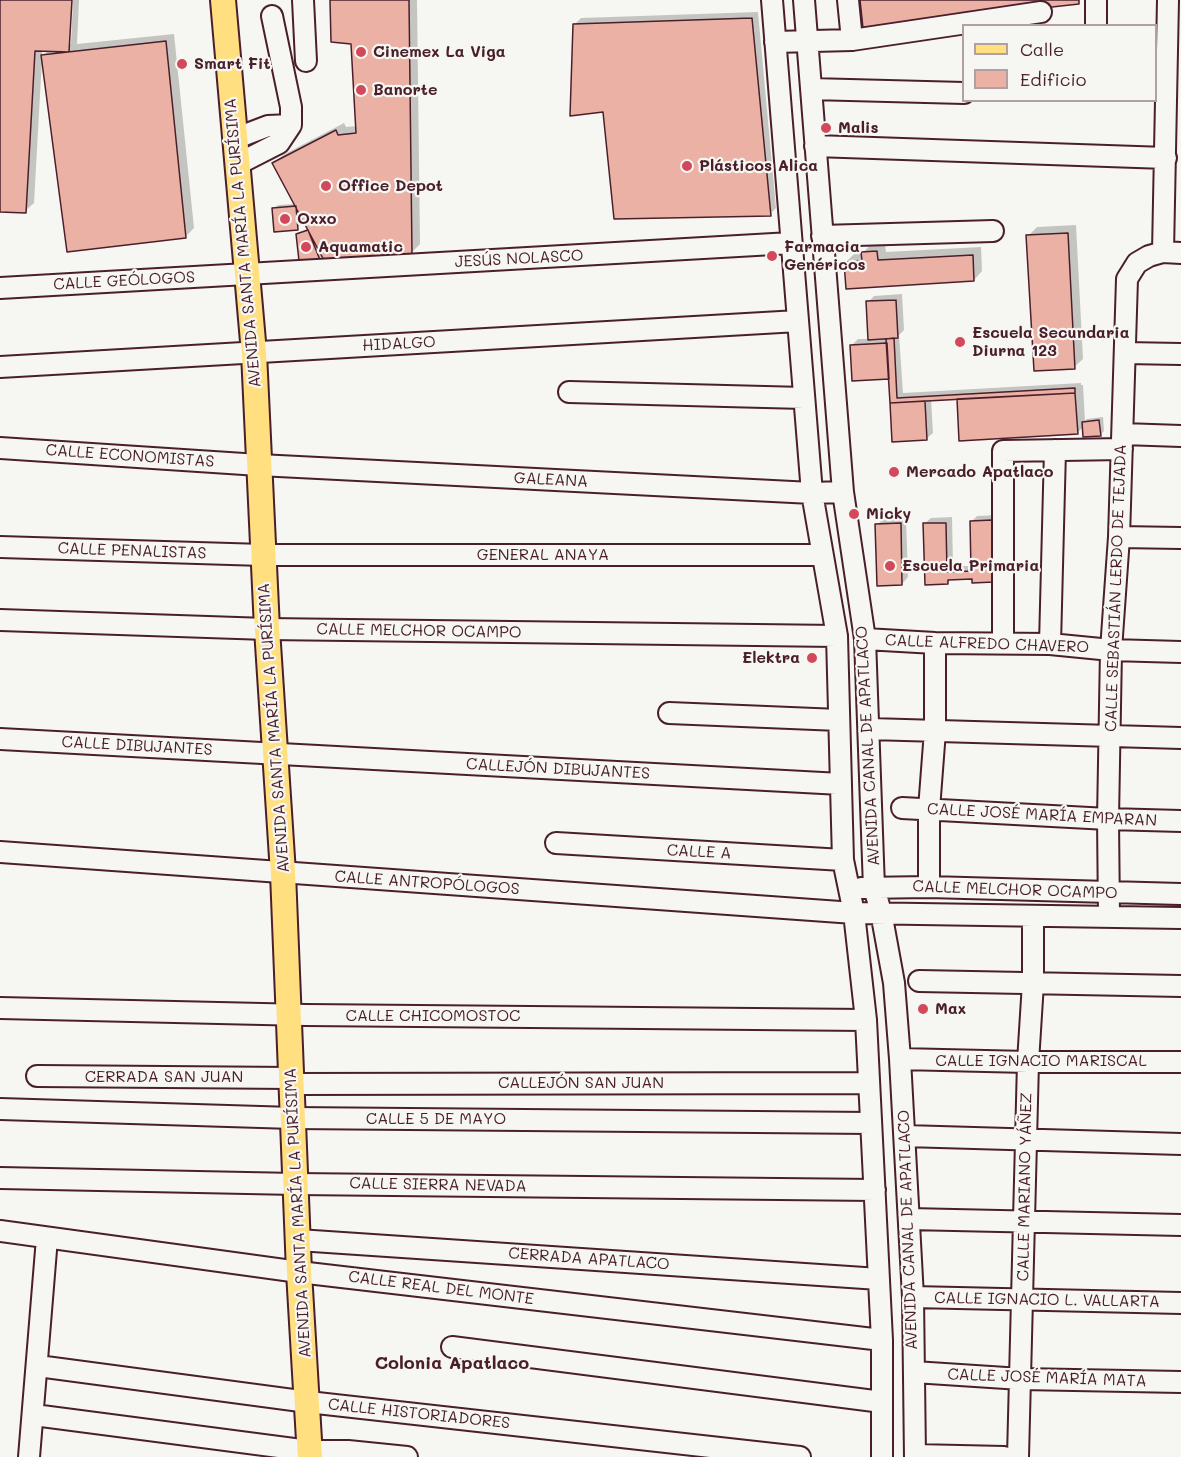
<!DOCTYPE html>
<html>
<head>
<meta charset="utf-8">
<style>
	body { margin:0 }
	#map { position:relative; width:1181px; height:1457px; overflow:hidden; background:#f6f6f2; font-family:Mali,sans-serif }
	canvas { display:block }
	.legend { position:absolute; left:962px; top:24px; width:195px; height:78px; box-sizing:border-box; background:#f6f6f2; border:2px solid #b1a0a2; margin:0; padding:8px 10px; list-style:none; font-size:18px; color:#4a1f2b }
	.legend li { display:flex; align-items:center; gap:12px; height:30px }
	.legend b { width:30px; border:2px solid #b1a0a2 }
</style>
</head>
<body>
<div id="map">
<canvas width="1181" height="1457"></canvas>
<ul class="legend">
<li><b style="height:8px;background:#ffdf80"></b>Calle</li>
<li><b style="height:16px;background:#ebb1a4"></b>Edificio</li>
</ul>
</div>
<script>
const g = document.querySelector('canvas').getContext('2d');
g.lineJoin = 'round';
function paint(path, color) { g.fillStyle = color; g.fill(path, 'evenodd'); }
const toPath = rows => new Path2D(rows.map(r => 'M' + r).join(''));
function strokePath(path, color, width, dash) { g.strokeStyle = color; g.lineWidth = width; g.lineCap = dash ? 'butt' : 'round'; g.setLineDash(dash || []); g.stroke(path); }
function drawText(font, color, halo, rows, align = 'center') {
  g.font = font + ' Mali,sans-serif'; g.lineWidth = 4.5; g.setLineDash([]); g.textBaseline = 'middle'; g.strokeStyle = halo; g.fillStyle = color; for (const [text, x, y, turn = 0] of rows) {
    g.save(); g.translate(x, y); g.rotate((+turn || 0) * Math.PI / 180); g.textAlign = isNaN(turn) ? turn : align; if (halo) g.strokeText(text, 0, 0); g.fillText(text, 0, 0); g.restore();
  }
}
const shadow = toPath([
	[0,0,70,0,68,44,71,44,73,0,79,0,77,44,174,34,194,228,185,237,42,59,34,203,25,211,0,210],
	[42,50,49,50,42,57],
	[332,0,417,0,420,244,411,253,323,255,319,259,297,234,309,228,300,211,301,224,297,228,274,209,278,205,296,204,274,163,283,155,344,123,346,127,357,126,352,43],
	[758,12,776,208,770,214,605,110,575,24,581,18],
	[1076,225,1083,359,1074,367,1028,236,1037,227],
	[885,243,886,252,981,247,982,271,974,280,846,262,854,254,863,253,871,244],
	[902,294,904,330,899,335,903,393,1081,383,1081,385,1083,385,1085,421,1087,419,1103,417,1104,431,1100,435,1084,426,1077,433,958,398,931,399,933,433,926,439,894,441,890,378,852,345,858,339,870,339,868,302,874,296],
	[998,515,1000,574,952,578,947,583,924,524,931,518,952,517,953,566,973,566,971,522,977,516],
	[906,518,908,577,902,584,877,525,883,519]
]);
const building = toPath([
	[0,0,72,0,69,52,35,51,26,213,0,212,0,0],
	[330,0,409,0,412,254,326,264,272,163,336,130,338,135,356,133,351,44,331,42,330,0],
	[860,0,1079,0,1079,4,863,28,860,0],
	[752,18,771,216,614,219,603,112,570,116,573,24,752,18],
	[166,41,186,238,67,252,41,55,166,41],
	[296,206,298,230,274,232,272,208,296,206],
	[308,230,320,260,299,261,296,234,308,230],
	[1068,233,1075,369,1034,371,1026,235,1068,233],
	[877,251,878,260,973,255,974,281,846,289,844,262,862,261,861,252,877,251],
	[896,300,898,338,868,340,866,301,896,300],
	[894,338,897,398,1075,388,1075,393,890,403,886,339,894,338],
	[887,343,889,379,852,381,850,345,887,343],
	[1075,393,1078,434,959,441,957,399,1075,393],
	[925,401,927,440,892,442,890,403,925,401],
	[1099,420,1101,436,1083,437,1082,422,1099,420],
	[992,520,994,582,972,583,972,579,948,580,948,584,925,585,923,523,946,523,947,572,971,571,970,521,992,520],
	[901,523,902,585,877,586,875,524,901,523]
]);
const minor = toPath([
	[303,0,306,61],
	[772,0,812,493,837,636,843,860,854,913,866,1020,882,1340,882,1457],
	[804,0,843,492,865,639,874,888,881,912,894,983,900,1059,913,1297,915,1457],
	[848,0,852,40],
	[1096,26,1096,0],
	[775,42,852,40,1041,12],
	[811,89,964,93],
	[234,139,268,126,291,125],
	[815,146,1166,158],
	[236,165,279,143,291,125,291,107,272,16],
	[822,236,993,231],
	[1163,252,1168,0],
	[0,288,791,243],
	[1125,353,1181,354],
	[0,367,798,321],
	[569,392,804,398],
	[1123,434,1181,436],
	[0,448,259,465,812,493,843,492],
	[1119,537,1181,538],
	[0,547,263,555,822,555],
	[0,620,267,629,837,636],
	[865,639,935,643,1050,644,1111,650,1181,652],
	[1003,643,1003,451,1122,449],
	[1050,644,1055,450],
	[669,713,839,720],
	[870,729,1181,738],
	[0,739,841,784],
	[902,808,1108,819,1181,821],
	[556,843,843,860],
	[0,852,854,913,1181,918],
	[929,887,929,809,935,731,935,643],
	[861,888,929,887,1181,894],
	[1109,916,1108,819,1111,650,1119,537,1127,279,1137,263,1149,256,1163,252,1181,253],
	[919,981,1181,986],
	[0,1008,306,1015,866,1020],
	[900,1059,1028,1062,1181,1062],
	[37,1076,292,1078],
	[292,1084,869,1083],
	[0,1109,293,1118,871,1123],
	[905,1136,1181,1144],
	[0,1178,296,1184,875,1190],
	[909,1219,1181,1225],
	[0,1231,299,1272,882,1340],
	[298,1240,879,1279],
	[913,1297,1181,1303],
	[452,1347,882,1402],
	[38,1366,308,1402,800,1457],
	[914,1372,1021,1379,1181,1382],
	[34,1415,309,1451,348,1451,407,1457],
	[915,1455,1004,1457],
	[29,1457,47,1238],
	[1018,1457,1028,1062,1033,983,1033,916]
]);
const major = toPath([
	[223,0,254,353,267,629,283,873,299,1272,310,1457]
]);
const markers = [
	[361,52,6,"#d1495b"],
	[182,64,6,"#d1495b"],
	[361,90,6,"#d1495b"],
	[826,128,6,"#d1495b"],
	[687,166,6,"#d1495b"],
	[326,186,6,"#d1495b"],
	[285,219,6,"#d1495b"],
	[306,247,6,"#d1495b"],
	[772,256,6,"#d1495b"],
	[960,342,6,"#d1495b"],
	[894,472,6,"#d1495b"],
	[854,514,6,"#d1495b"],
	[890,566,6,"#d1495b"],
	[812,658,6,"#d1495b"],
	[923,1009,6,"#d1495b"]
];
const poiNames = [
	["Cinemex La Viga",373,52],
	["Smart Fit",194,64],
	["Banorte",373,90],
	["Malis",838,128],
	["Plásticos Alica",699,166],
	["Office Depot",338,186],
	["Oxxo",297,219],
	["Aquamatic",318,247],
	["Farmacia",784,247],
	["Genéricos",784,265],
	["Escuela Secundaria",972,333],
	["Diurna 123",972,351],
	["Mercado Apatlaco",906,472],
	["Micky",866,514],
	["Escuela Primaria",902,566],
	["Elektra",800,658,"right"],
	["Max",935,1009]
];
const streetNames = [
	["AVENIDA SANTA MARÍA LA PURÍSIMA",243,243,-95],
	["JESÚS NOLASCO",519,259,-3],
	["CALLE GEÓLOGOS",124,281,-3],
	["HIDALGO",399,344,-3],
	["CALLE ECONOMISTAS",130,456,4],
	["GALEANA",551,480,3],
	["CALLE PENALISTAS",132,551,2],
	["GENERAL ANAYA",543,555],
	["CALLE SEBASTIÁN LERDO DE TEJADA",1116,588,-88],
	["CALLE MELCHOR OCAMPO",419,631,1],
	["CALLE ALFREDO CHAVERO",987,644,2],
	["AVENIDA SANTA MARÍA LA PURÍSIMA",274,728,-94],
	["CALLE DIBUJANTES",137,746,3],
	["AVENIDA CANAL DE APATLACO",868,746,-93],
	["CALLEJÓN DIBUJANTES",558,769,3],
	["CALLE JOSÉ MARÍA EMPARAN",1042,815,3],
	["CALLE A",699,852,3],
	["CALLE ANTROPÓLOGOS",427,883,4],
	["CALLE MELCHOR OCAMPO",1015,890,2],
	["CALLE CHICOMOSTOC",433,1016],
	["CALLE IGNACIO MARISCAL",1041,1061],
	["CERRADA SAN JUAN",164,1077],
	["CALLEJÓN SAN JUAN",581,1083],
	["CALLE 5 DE MAYO",436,1119],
	["CALLE SIERRA NEVADA",438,1185,1],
	["CALLE MARIANO YÁÑEZ",1025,1187,-89],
	["AVENIDA SANTA MARÍA LA PURÍSIMA",298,1213,-93],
	["AVENIDA CANAL DE APATLACO",908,1230,-92],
	["CERRADA APATLACO",589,1259,4],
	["CALLE REAL DEL MONTE",441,1288,7],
	["CALLE IGNACIO L. VALLARTA",1047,1300,1],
	["CALLE JOSÉ MARÍA MATA",1047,1378,2],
	["CALLE HISTORIADORES",419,1414,6]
];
const neighbourhoodNames = [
	["Colonia Apatlaco",452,1363]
];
paint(shadow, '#0003');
paint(building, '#ebb1a4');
strokePath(building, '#4a1f2b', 1.5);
strokePath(minor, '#4a1f2b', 24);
strokePath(major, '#4a1f2b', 28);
strokePath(minor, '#f6f6f2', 20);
strokePath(major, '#ffdf80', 24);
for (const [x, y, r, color] of markers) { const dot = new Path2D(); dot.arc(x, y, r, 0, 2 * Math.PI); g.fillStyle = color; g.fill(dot); strokePath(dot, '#f6f6f2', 2); }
drawText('bold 16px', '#4a1f2b', '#f6f6f2', poiNames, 'left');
drawText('16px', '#4a1f2b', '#f6f6f2', streetNames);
drawText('bold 18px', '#4a1f2b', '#f6f6f2', neighbourhoodNames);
</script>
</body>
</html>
